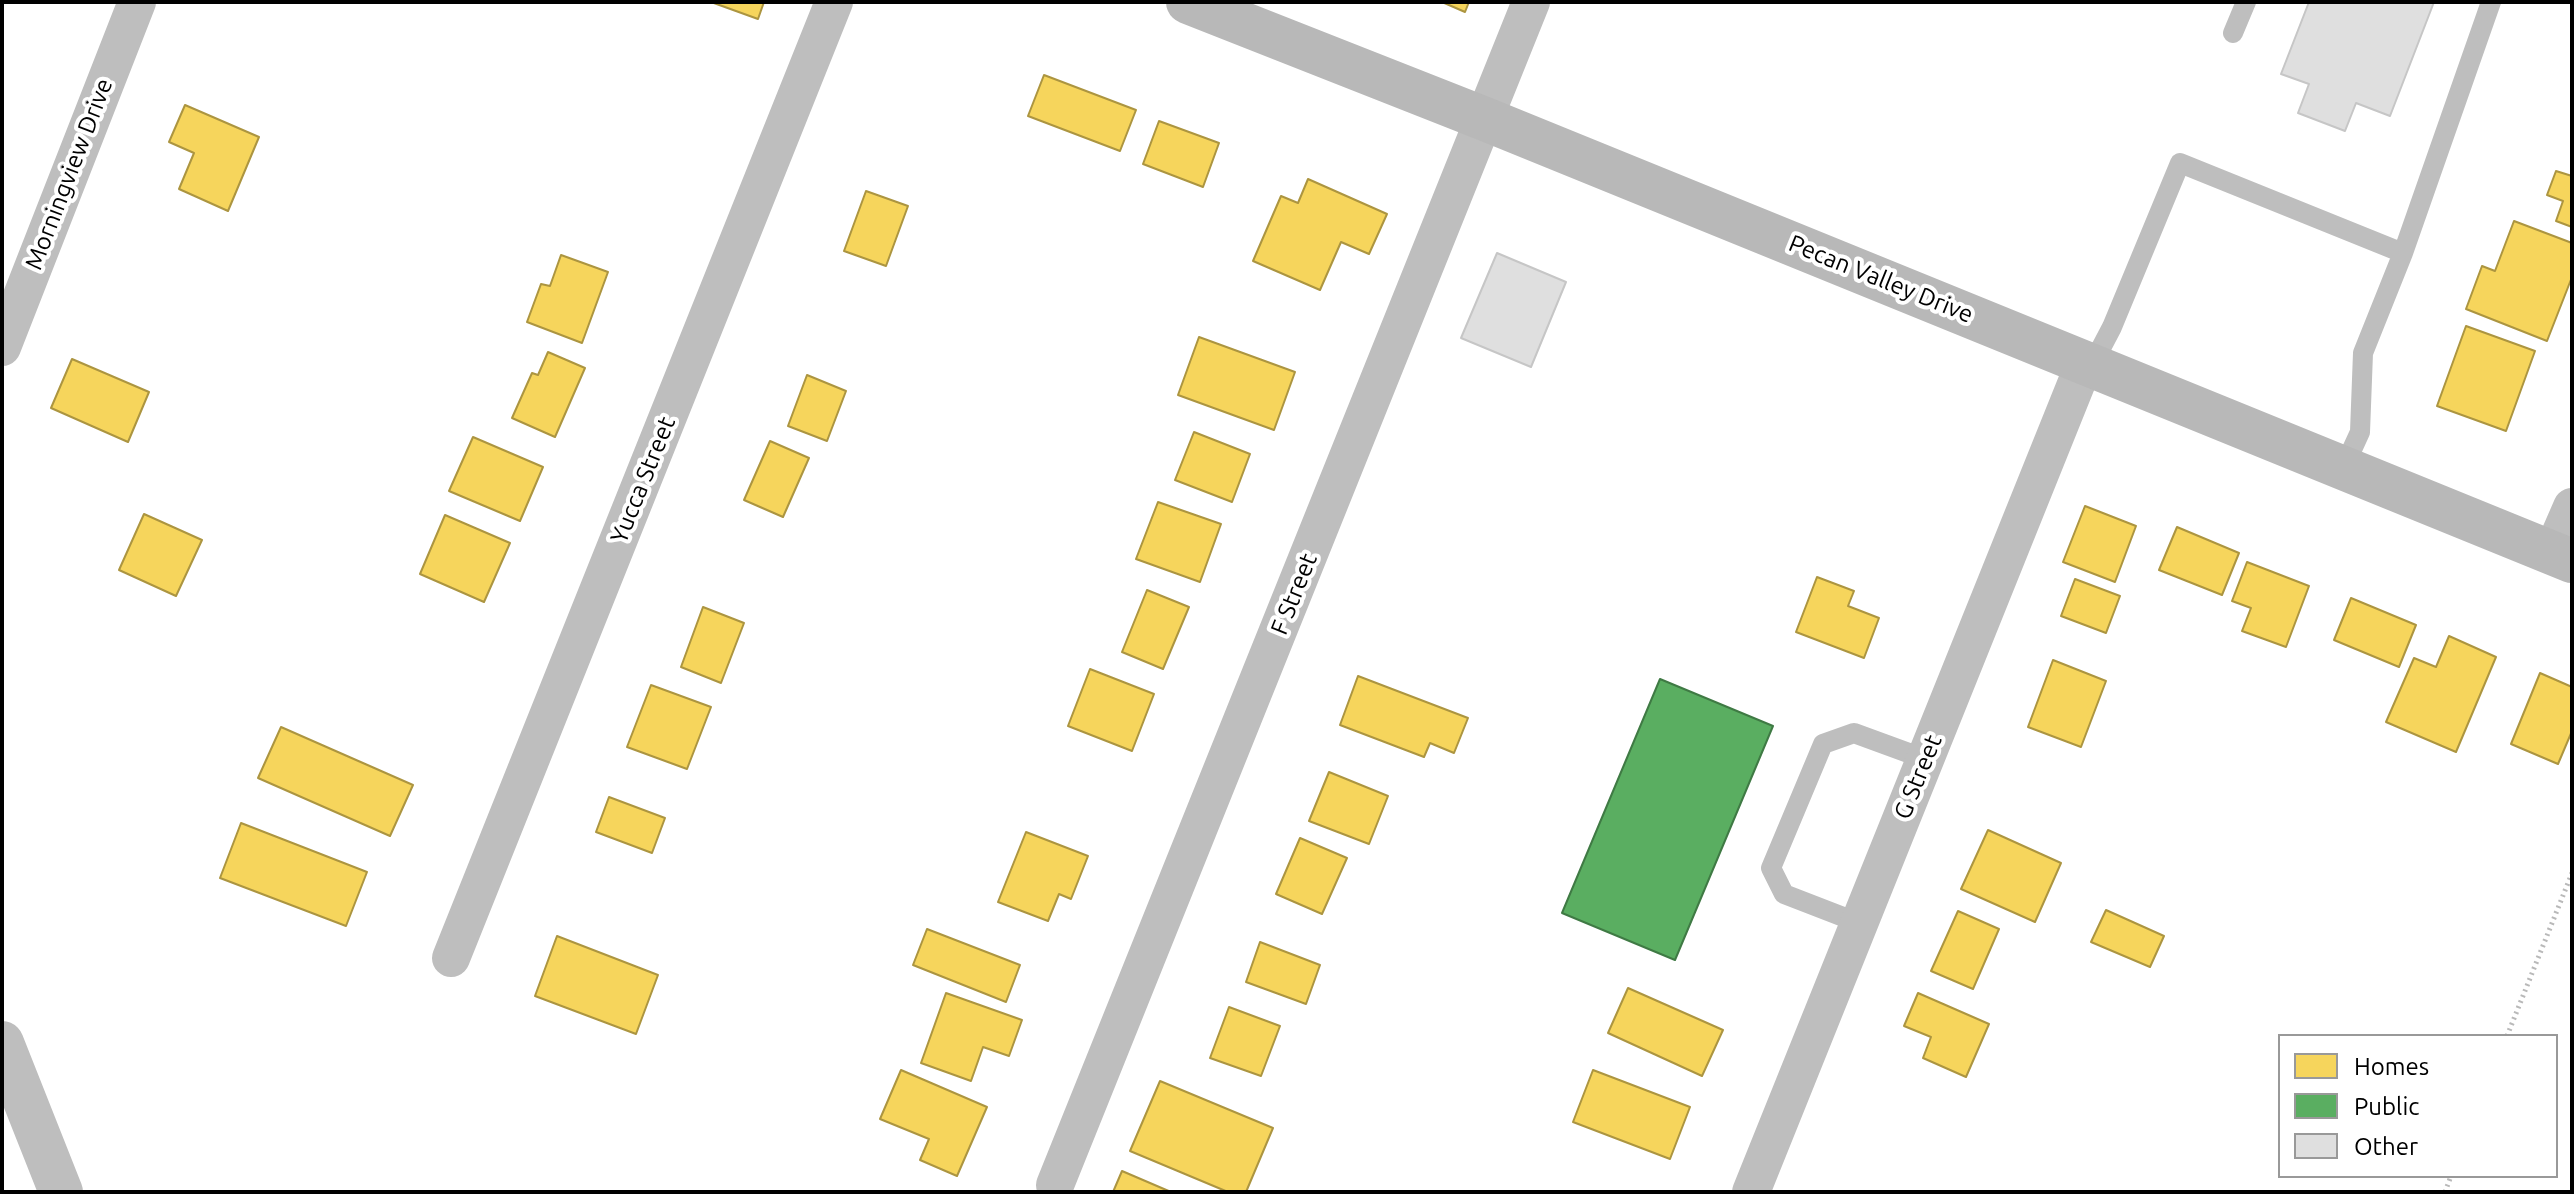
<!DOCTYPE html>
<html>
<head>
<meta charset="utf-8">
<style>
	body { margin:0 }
	#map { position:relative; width:2574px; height:1194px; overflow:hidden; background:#fff; font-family:Ubuntu,sans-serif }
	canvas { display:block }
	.frame { position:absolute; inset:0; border:4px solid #000; pointer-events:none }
	.legend { position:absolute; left:2278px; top:1034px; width:280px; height:144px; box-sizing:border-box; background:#fff; border:2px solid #999; margin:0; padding:10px 14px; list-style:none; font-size:24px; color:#000 }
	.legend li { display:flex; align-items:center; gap:16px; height:40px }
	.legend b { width:40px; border:2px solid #999 }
</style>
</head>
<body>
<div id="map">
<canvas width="2574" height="1194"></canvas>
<div class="frame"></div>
<ul class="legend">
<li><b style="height:22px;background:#f6d55c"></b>Homes</li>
<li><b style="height:22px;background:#5aae61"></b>Public</li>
<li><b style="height:22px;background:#dfdfdf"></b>Other</li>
</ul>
</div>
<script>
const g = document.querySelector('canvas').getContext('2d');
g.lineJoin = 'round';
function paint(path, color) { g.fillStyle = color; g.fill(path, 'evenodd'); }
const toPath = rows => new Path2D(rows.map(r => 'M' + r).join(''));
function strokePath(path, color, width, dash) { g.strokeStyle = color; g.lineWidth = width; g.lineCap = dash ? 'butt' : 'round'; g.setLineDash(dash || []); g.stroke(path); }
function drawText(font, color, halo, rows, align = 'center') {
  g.font = font + ' Ubuntu,sans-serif'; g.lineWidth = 8; g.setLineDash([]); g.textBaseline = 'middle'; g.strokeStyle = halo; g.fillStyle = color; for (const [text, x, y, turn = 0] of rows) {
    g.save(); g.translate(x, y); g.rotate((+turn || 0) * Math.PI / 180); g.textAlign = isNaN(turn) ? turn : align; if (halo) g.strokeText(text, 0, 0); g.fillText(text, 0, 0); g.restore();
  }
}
const homes = toPath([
	[711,2,764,2,758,19,711,2],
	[1442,2,1469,2,1465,12,1442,2],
	[1044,75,1136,110,1120,151,1028,116,1044,75],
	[185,105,259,137,228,211,179,189,194,153,169,142,185,105],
	[1159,121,1219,143,1203,187,1143,164,1159,121],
	[2556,171,2572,176,2572,227,2556,221,2563,201,2547,195,2556,171],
	[1308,179,1387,214,1369,254,1341,242,1320,290,1253,261,1281,196,1298,203,1308,179],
	[866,191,908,206,886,266,844,251,866,191],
	[2514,221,2572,243,2572,277,2547,341,2466,309,2482,266,2495,271,2514,221],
	[561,255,608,272,582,343,527,322,541,284,550,286,561,255],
	[2466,326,2535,351,2506,431,2437,406,2466,326],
	[1199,337,1295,372,1274,430,1178,395,1199,337],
	[548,352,585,368,555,437,512,418,532,373,538,375,548,352],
	[72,359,149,392,128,442,51,408,72,359],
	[807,375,846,391,827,441,788,426,807,375],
	[1194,432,1250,454,1232,502,1175,480,1194,432],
	[473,437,543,467,520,521,449,491,473,437],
	[770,441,809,458,783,517,744,500,770,441],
	[1158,502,1221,524,1200,582,1136,559,1158,502],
	[2085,506,2136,526,2115,582,2063,562,2085,506],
	[144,514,202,540,176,596,119,570,144,514],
	[445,515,510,543,484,602,420,574,445,515],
	[2177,527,2239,553,2222,595,2159,570,2177,527],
	[2247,562,2309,586,2286,647,2242,631,2251,608,2232,601,2247,562],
	[1817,577,1854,591,1848,606,1879,618,1864,658,1796,632,1817,577],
	[2075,579,2120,596,2106,633,2061,616,2075,579],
	[1147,590,1189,607,1163,669,1122,652,1147,590],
	[2351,598,2416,625,2399,667,2334,640,2351,598],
	[703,607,744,623,721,683,681,667,703,607],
	[2449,636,2496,657,2456,752,2386,722,2414,658,2436,667,2449,636],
	[2053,660,2106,681,2081,747,2028,727,2053,660],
	[1090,669,1154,694,1132,751,1068,726,1090,669],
	[2540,673,2572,687,2572,731,2558,764,2511,744,2540,673],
	[1358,676,1468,718,1454,753,1430,743,1424,757,1340,725,1358,676],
	[651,685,711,707,687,769,627,747,651,685],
	[281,727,413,785,390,836,258,778,281,727],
	[1329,772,1388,796,1369,844,1309,821,1329,772],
	[609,797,665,818,652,853,596,832,609,797],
	[241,823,367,872,346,926,220,878,241,823],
	[1988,830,2061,863,2035,922,1961,889,1988,830],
	[1026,832,1088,856,1071,899,1059,894,1048,921,998,902,1026,832],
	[1300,838,1347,858,1322,914,1276,894,1300,838],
	[2106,910,2164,936,2150,967,2091,942,2106,910],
	[1958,911,1999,929,1973,989,1931,971,1958,911],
	[927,929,1020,965,1006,1002,913,965,927,929],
	[557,936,658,975,636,1034,535,996,557,936],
	[1260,942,1320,965,1306,1004,1246,982,1260,942],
	[1628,988,1723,1030,1702,1076,1608,1033,1628,988],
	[946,993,1022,1020,1009,1056,983,1047,971,1081,921,1063,946,993],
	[1918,993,1989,1024,1966,1077,1923,1058,1931,1037,1904,1026,1918,993],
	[1229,1007,1280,1026,1261,1076,1210,1058,1229,1007],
	[901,1070,987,1107,957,1176,920,1160,929,1139,880,1119,901,1070],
	[1593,1070,1690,1107,1670,1159,1573,1122,1593,1070],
	[1160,1081,1273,1128,1246,1192,1228,1192,1130,1151,1160,1081],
	[1122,1171,1171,1192,1113,1192,1122,1171]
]);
const public = toPath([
	[1660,679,1773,726,1675,960,1562,913,1660,679]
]);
const building = toPath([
	[2309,2,2434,2,2390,116,2356,103,2345,131,2298,113,2309,84,2281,74,2309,2],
	[1497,253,1566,282,1531,367,1461,338,1497,253]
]);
const path = toPath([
	[2507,1036,2572,873],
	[2445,1192,2451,1176]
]);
const lane = toPath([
	[2233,33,2246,2],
	[2403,253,2491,2],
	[2085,362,2101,348,2112,327,2180,163,2403,253,2363,353,2360,432,2344,467],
	[1859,923,1784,894,1771,868,1823,744,1854,733,1925,759]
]);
const street = toPath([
	[2,347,137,2],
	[2552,553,2572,507],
	[451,958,834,2],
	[1055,1185,1531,2],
	[1751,1192,2085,362]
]);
const secondary = toPath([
	[1188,2,1485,119,2572,561]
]);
const highway = toPath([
	[2,1043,61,1192]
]);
const streetNames = [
	["Morningview Drive",69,174,-69],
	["Pecan Valley Drive",1881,279,22],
	["Yucca Street",643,480,-68],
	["F Street",1294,594,-68],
	["G Street",1918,777,-68]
];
paint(homes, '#f6d55c');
strokePath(homes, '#ac9540', 2);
paint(public, '#5aae61');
strokePath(public, '#3f7a44', 2);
paint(building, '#dfdfdf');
strokePath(building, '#c6c6c6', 2);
strokePath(path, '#b9b9b9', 5, [2, 4]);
strokePath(lane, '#bebebe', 20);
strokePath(street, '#bebebe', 38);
strokePath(secondary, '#b8b8b8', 44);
strokePath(highway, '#bebebe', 44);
drawText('24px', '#000', '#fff', streetNames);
</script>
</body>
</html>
